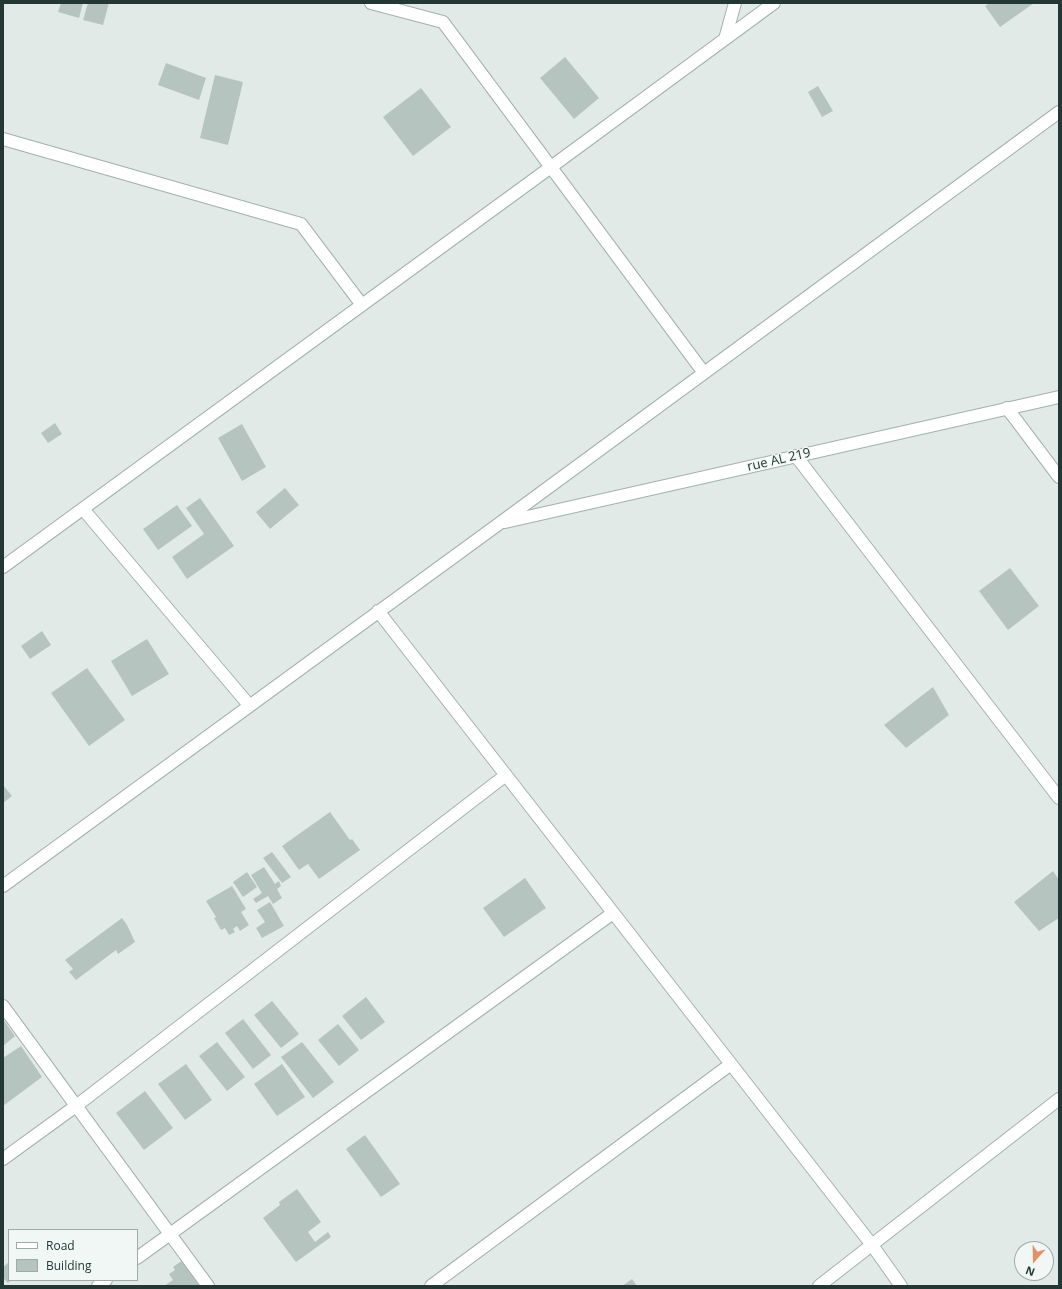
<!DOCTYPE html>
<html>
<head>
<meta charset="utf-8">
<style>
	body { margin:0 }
	#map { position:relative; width:1062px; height:1289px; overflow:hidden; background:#e1eae7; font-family:"Open Sans",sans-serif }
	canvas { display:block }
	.frame { position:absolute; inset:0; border:4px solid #233835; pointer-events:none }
	.legend { position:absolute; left:8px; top:1229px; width:130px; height:52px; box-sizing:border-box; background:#f1f7f4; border:1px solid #9faba8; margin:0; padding:5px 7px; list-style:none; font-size:12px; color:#233835 }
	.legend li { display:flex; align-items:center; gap:8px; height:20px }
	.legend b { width:20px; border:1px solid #9faba8 }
	.north { position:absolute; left:1014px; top:1241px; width:40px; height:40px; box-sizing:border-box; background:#f1f7f4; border:1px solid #9faba8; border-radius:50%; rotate:200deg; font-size:11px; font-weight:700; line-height:16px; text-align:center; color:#233835 }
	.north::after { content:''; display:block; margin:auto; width:14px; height:18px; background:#e39265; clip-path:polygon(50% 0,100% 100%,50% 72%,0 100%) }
</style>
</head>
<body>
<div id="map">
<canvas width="1062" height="1289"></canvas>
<div class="frame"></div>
<ul class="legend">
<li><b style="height:5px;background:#fff"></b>Road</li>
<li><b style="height:11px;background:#b6c4c0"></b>Building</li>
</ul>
<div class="north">N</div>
</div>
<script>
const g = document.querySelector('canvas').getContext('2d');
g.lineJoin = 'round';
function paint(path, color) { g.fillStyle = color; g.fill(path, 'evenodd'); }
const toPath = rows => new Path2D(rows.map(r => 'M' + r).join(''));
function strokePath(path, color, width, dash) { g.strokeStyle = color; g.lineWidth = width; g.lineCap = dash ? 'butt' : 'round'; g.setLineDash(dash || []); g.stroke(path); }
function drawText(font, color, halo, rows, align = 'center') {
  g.font = font + ' "Open Sans",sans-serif'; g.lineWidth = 3; g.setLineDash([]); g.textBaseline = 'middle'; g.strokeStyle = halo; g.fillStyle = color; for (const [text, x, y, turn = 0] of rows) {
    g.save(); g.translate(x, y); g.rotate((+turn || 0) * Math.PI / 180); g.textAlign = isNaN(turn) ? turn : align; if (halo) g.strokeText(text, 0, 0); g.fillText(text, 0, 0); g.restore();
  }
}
const building = toPath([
	[61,3,83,3,79,18,58,12],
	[88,3,109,3,103,25,83,20],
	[990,3,1034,3,1000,27,985,6],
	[565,57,599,98,574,119,540,78],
	[166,63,206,78,199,100,158,85],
	[215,75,243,82,228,145,200,138],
	[818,86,833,111,822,117,808,92],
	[421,88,451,127,413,156,383,117],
	[55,423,62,434,48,443,41,433],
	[242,424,266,467,242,481,218,438],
	[285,488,299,505,270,529,256,512],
	[200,498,234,546,187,579,172,557,204,534,186,508],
	[177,505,192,526,158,550,143,529],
	[1010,568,1039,606,1008,630,979,591],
	[42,631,51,645,30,659,21,646],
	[147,639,169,674,132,696,111,661],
	[87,668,125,720,89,746,51,693],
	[933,687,949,715,906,748,884,725],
	[3,785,12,796,3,803],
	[330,812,350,840,352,839,360,850,319,879,308,864,299,870,282,846],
	[272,852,291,877,282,883,263,858],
	[264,867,275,884,279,881,281,886,277,889,282,898,273,904,268,896,256,903,253,899,262,893,251,875],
	[1053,871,1059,880,1059,918,1039,931,1014,902],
	[247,872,257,887,243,897,233,882],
	[525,878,546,908,504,937,483,908],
	[232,886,246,909,241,912,249,925,240,931,237,926,233,929,235,932,229,935,225,928,221,930,214,918,216,917,206,901],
	[270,902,284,926,262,938,256,928,265,922,257,910],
	[122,918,127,925,135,942,118,954,116,950,76,980,69,972,73,969,65,960],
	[366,997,385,1022,361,1040,342,1016],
	[272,1001,299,1034,281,1048,254,1015],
	[3,1019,15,1036,3,1046],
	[243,1019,271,1055,253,1069,225,1033],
	[338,1024,359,1050,339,1066,318,1040],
	[217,1042,245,1077,227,1091,199,1056],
	[302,1042,334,1082,313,1098,281,1057],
	[21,1046,42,1077,3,1106,3,1058],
	[186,1064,212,1100,185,1120,158,1084],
	[282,1064,305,1097,277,1116,254,1084],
	[145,1091,173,1128,144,1150,116,1113],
	[365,1135,400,1184,381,1197,346,1149],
	[297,1189,321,1222,308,1232,315,1242,328,1232,331,1237,296,1262,263,1218,280,1205,279,1202],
	[190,1255,210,1286,164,1286,173,1280,169,1274,175,1270,173,1267],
	[9,1262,9,1280,11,1280,8,1283,3,1278,3,1267],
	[632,1279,637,1286,622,1286]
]);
const minor = toPath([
	[371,3,443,22,704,373],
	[725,39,735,3],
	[3,139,301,224,362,305],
	[1007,408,1059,477],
	[796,456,1059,798],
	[83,509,249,705],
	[505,522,1059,397],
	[3,567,551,167,774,3],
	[378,611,872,1245,901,1286],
	[3,886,500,523,1059,112],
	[3,1006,208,1286],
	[3,1159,76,1106,506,775],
	[137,1258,613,913],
	[98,1286,106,1280],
	[431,1286,731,1064],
	[819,1286,1059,1099]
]);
const streetNames = [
	["rue AL 219",779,460,-13]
];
paint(building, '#b6c4c0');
strokePath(minor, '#a4b1ae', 14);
strokePath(minor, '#fff', 12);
drawText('13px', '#233835', '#f1f7f4', streetNames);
</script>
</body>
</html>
